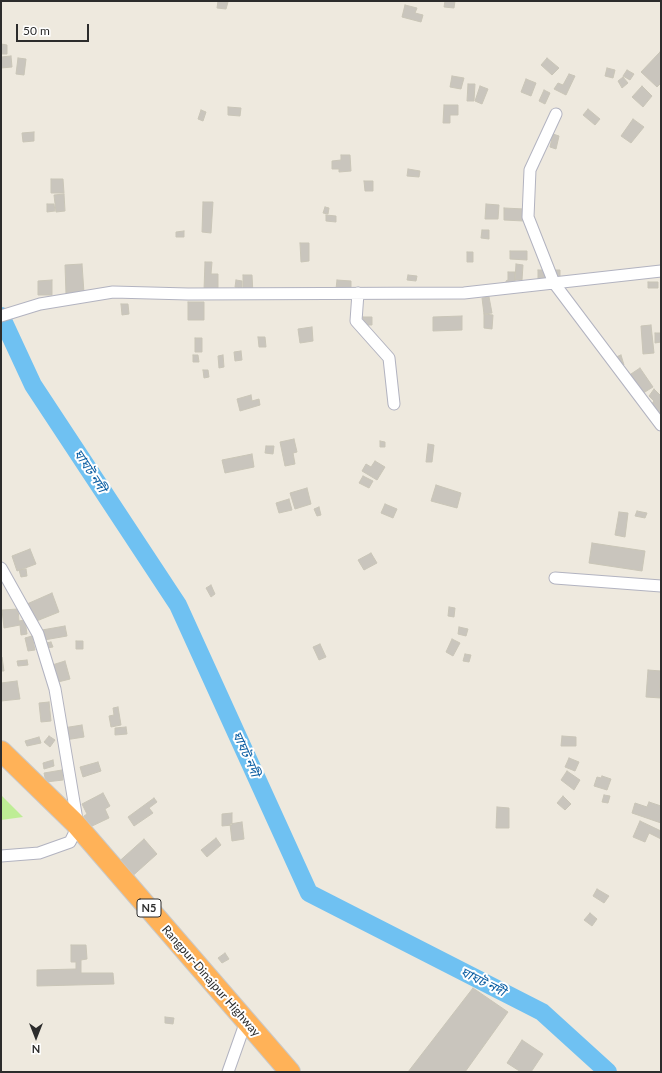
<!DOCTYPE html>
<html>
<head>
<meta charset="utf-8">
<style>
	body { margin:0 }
	#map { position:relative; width:662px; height:1073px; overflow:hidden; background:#eee9de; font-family:Lato,sans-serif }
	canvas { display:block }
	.frame { position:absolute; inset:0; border:2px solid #2c2c2c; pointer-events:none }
	.north { position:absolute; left:16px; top:1017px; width:40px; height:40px; -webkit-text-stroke:3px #fff; paint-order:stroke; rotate:180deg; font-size:11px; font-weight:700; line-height:16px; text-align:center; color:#2c2c2c }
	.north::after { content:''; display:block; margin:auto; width:14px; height:18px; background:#2c2c2c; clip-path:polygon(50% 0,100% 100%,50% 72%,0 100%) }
	.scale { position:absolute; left:16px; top:24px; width:73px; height:18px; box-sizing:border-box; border:2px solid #2c2c2c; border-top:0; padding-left:5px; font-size:12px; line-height:14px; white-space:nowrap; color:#2c2c2c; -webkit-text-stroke:3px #fff; paint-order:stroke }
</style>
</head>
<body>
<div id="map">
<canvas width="662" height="1073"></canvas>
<div class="frame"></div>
<div class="north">N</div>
<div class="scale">50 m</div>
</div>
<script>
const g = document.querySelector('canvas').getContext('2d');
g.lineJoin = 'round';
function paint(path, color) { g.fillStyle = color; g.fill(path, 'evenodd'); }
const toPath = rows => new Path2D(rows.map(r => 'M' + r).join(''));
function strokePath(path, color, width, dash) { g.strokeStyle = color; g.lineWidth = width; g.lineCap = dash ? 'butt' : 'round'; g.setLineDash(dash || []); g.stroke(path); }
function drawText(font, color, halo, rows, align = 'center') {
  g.font = font + ' Lato,"Noto Sans Bengali",sans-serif'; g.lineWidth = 4; g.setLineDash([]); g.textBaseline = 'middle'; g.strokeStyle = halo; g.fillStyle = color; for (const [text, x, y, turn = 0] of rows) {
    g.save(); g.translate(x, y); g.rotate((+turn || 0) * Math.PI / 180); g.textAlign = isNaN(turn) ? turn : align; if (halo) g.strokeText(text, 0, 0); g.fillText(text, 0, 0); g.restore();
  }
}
const pitch = toPath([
	[1,795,23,817,1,820]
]);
const river = toPath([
	[1,316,33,385,178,605,309,893,542,1012,608,1072]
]);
const building = toPath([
	[218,1,228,2,226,9,217,8,218,1],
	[445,1,455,1,454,8,444,7,445,1],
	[405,5,417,8,415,13,423,15,421,22,402,17,405,5],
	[1,44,7,45,7,54,1,54,1,44],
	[660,52,661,53,661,83,657,87,641,72,660,52],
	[11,56,12,67,1,68,1,57,11,56],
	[18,58,26,59,24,75,16,74,18,58],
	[547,58,559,68,552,75,541,65,547,58],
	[607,68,615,70,613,78,605,76,607,68],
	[627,70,634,74,630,80,623,76,627,70],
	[569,74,575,76,566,95,554,89,558,83,563,85,569,74],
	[452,76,464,78,461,89,450,87,452,76],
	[623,77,628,83,622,88,618,81,623,77],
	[526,79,536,83,531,96,521,92,526,79],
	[468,84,475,84,474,101,467,101,468,84],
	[480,86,488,89,482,104,475,101,480,86],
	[642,86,652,96,643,107,632,97,642,86],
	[544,90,550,93,545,104,539,101,544,90],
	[444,105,458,105,458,115,450,115,450,123,443,123,444,105],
	[228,107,241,108,240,116,228,115,228,107],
	[588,109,600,119,595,125,583,115,588,109],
	[201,110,206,112,203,121,198,119,201,110],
	[633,119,644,127,631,143,621,136,633,119],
	[34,132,34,141,23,142,22,133,34,132],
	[553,134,559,136,556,149,550,147,553,134],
	[341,155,350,155,351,171,339,172,339,169,332,169,332,161,341,160,341,155],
	[408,169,420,171,419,177,407,176,408,169],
	[51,179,63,179,64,193,51,193,51,179],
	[364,181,373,181,373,191,365,191,364,181],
	[64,194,65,211,56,212,54,195,64,194],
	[203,202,213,202,211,233,202,232,203,202],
	[47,204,54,204,55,211,47,212,47,204],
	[486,204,499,205,498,219,485,219,486,204],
	[325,207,329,208,328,214,323,213,325,207],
	[504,208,524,209,524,221,504,220,504,208],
	[326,215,336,216,336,222,326,221,326,215],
	[482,230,489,230,489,239,481,238,482,230],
	[184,231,184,237,176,237,176,232,184,231],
	[300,243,309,243,309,261,301,262,300,243],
	[510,251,527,251,527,260,510,259,510,251],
	[467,252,473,252,473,262,467,262,467,252],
	[205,262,212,262,211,274,218,274,218,291,204,290,205,262],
	[82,264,84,293,66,294,65,265,82,264],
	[516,264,523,265,522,280,515,280,516,264],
	[538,270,560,270,560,280,538,284,538,270],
	[508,272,515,272,515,289,506,289,506,281,508,280,508,272],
	[243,275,252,275,253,295,243,295,243,275],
	[408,275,417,276,416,281,407,280,408,275],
	[52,280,52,295,38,295,38,281,52,280],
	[236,280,242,281,242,288,235,287,236,280],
	[337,280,351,281,351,289,336,289,337,280],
	[648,282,658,282,658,288,648,288,648,282],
	[489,297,492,313,484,314,482,298,489,297],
	[188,302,204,302,204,320,188,320,188,302],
	[121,304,128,304,129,314,122,315,121,304],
	[484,314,493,315,492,329,484,328,484,314],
	[462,316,462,330,433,331,433,317,462,316],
	[363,317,372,317,372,325,363,325,363,317],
	[651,325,654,353,643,354,641,326,651,325],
	[312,327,313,341,300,343,298,329,312,327],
	[655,333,661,333,661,342,655,343,655,333],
	[258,337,265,337,266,347,259,347,258,337],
	[195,338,202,338,202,352,195,352,195,338],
	[241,351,242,360,235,361,234,352,241,351],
	[193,355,198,355,199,362,193,362,193,355],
	[223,355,224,367,219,368,218,356,223,355],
	[621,355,624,365,614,369,611,359,621,355],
	[640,368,653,387,640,395,628,376,640,368],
	[203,370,208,370,209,377,204,378,203,370],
	[654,389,661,396,661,416,650,406,654,401,649,396,654,389],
	[251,395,252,401,259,399,260,405,240,411,237,399,251,395],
	[294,439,297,452,293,453,295,464,285,466,280,442,294,439],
	[380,441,385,442,385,447,380,447,380,441],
	[428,444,434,445,432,462,426,462,428,444],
	[266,446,274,446,273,454,265,453,266,446],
	[252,454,254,467,225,473,222,460,252,454],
	[375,461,385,467,377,480,362,471,366,464,371,467,375,461],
	[363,476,373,481,369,488,359,483,363,476],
	[436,485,461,493,457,508,431,501,436,485],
	[307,488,311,504,295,509,290,493,307,488],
	[289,499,292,510,279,513,276,503,289,499],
	[385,504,397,509,393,518,381,513,385,504],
	[319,507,321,515,317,516,314,509,319,507],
	[637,511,647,513,645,518,635,516,637,511],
	[619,512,628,513,625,537,615,535,619,512],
	[592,543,645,551,642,571,589,563,592,543],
	[30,549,36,564,17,571,12,556,30,549],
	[371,553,377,563,364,570,358,560,371,553],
	[26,569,27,576,21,577,19,570,26,569],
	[211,585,215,594,211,597,206,588,211,585],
	[52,593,59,612,34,622,27,604,52,593],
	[449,607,455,608,454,617,448,616,449,607],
	[18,609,19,621,25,620,27,634,21,635,20,625,4,628,2,610,18,609],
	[65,626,67,636,44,640,42,630,65,626],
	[459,627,468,629,466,636,458,634,459,627],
	[32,636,35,650,28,651,25,638,32,636],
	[452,639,460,643,453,656,446,652,452,639],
	[76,641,83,641,83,649,76,649,76,641],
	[51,642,53,647,47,648,46,643,51,642],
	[320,644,326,657,319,660,313,647,320,644],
	[465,654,471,655,469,662,463,661,465,654],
	[1,657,2,657,4,671,1,671,1,657],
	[27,660,28,665,18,666,17,661,27,660],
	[65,661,70,679,54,683,49,666,65,661],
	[648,670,661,671,660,688,661,688,661,698,646,697,648,670],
	[17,681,20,699,1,701,1,683,17,681],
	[49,702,51,721,41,722,39,703,49,702],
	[118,707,121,725,111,727,109,716,114,715,113,708,118,707],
	[82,725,84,737,65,740,63,728,82,725],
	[126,727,127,734,115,735,115,728,126,727],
	[49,736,55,740,50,747,44,742,49,736],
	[562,736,576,737,576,746,561,746,562,736],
	[39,737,41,743,27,746,25,741,39,737],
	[569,758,579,762,575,771,565,767,569,758],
	[53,760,54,766,44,769,43,763,53,760],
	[98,762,101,771,83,777,80,767,98,762],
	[62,770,63,780,46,782,44,773,62,770],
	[567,771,580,780,574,790,561,780,567,771],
	[602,776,611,779,607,790,594,786,597,777,601,778,602,776],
	[103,793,110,806,105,809,109,818,90,827,84,816,87,814,82,804,103,793],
	[604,795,610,796,608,803,602,802,604,795],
	[563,796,571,804,565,810,557,803,563,796],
	[154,798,157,802,149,808,153,813,134,826,128,817,154,798],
	[649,802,661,806,661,823,632,813,635,803,647,807,649,802],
	[497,807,509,808,509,828,496,828,497,807],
	[232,813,232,825,222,826,222,814,232,813],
	[640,821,661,831,661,839,649,833,645,842,633,837,640,821],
	[242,822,244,839,232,841,230,824,242,822],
	[216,838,221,845,207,857,201,850,216,838],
	[144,839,157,854,128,880,114,866,144,839],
	[597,889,609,896,604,903,593,896,597,889],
	[590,913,597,919,592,926,584,920,590,913],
	[71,945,86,945,87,959,81,960,81,973,113,973,114,984,37,986,37,970,76,969,76,962,71,962,71,945],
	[225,953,229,959,222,963,218,958,225,953],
	[473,988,508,1012,465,1072,408,1072,473,988],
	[165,1017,174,1018,173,1024,165,1023,165,1017],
	[522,1040,543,1054,531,1072,521,1072,507,1063,522,1040]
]);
const street = toPath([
	[556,114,530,170,528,217,554,283,661,425],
	[358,293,356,321,389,358,394,404],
	[1,316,40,304,113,292,188,294,464,293,661,271],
	[1,568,38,634,55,689,78,826,70,842,39,853,1,856],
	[555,578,661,586],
	[228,1072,246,1021]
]);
const highway = toPath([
	[1,751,74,822,290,1072]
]);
const shields = [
	[149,908,24]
];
const shieldNames = [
	["N5",149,908]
];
const streetNames = [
	["Rangpur-Dinajpur Highway",211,981,49]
];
const waterNames = [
	["ঘাঘট নদী",90,471,57],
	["ঘাঘট নদী",246,754,66],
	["ঘাঘট নদী",483,982,27]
];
paint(pitch, '#beed95');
strokePath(river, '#6fc1f2', 18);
paint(building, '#c9c5bd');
strokePath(building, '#c9c5b7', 1);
strokePath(street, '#b2b3c0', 13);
strokePath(highway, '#c8c8c8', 22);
strokePath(street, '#fff', 11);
strokePath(highway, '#ffb258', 20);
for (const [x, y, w] of shields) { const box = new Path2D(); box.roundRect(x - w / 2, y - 9, w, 18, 3); g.fillStyle = '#fff'; g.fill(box); strokePath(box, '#2c2c2c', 1); }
drawText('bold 11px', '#2c2c2c', null, shieldNames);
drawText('12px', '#2c2c2c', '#fff', streetNames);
drawText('italic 13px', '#0a5da2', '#fff', waterNames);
</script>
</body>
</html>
